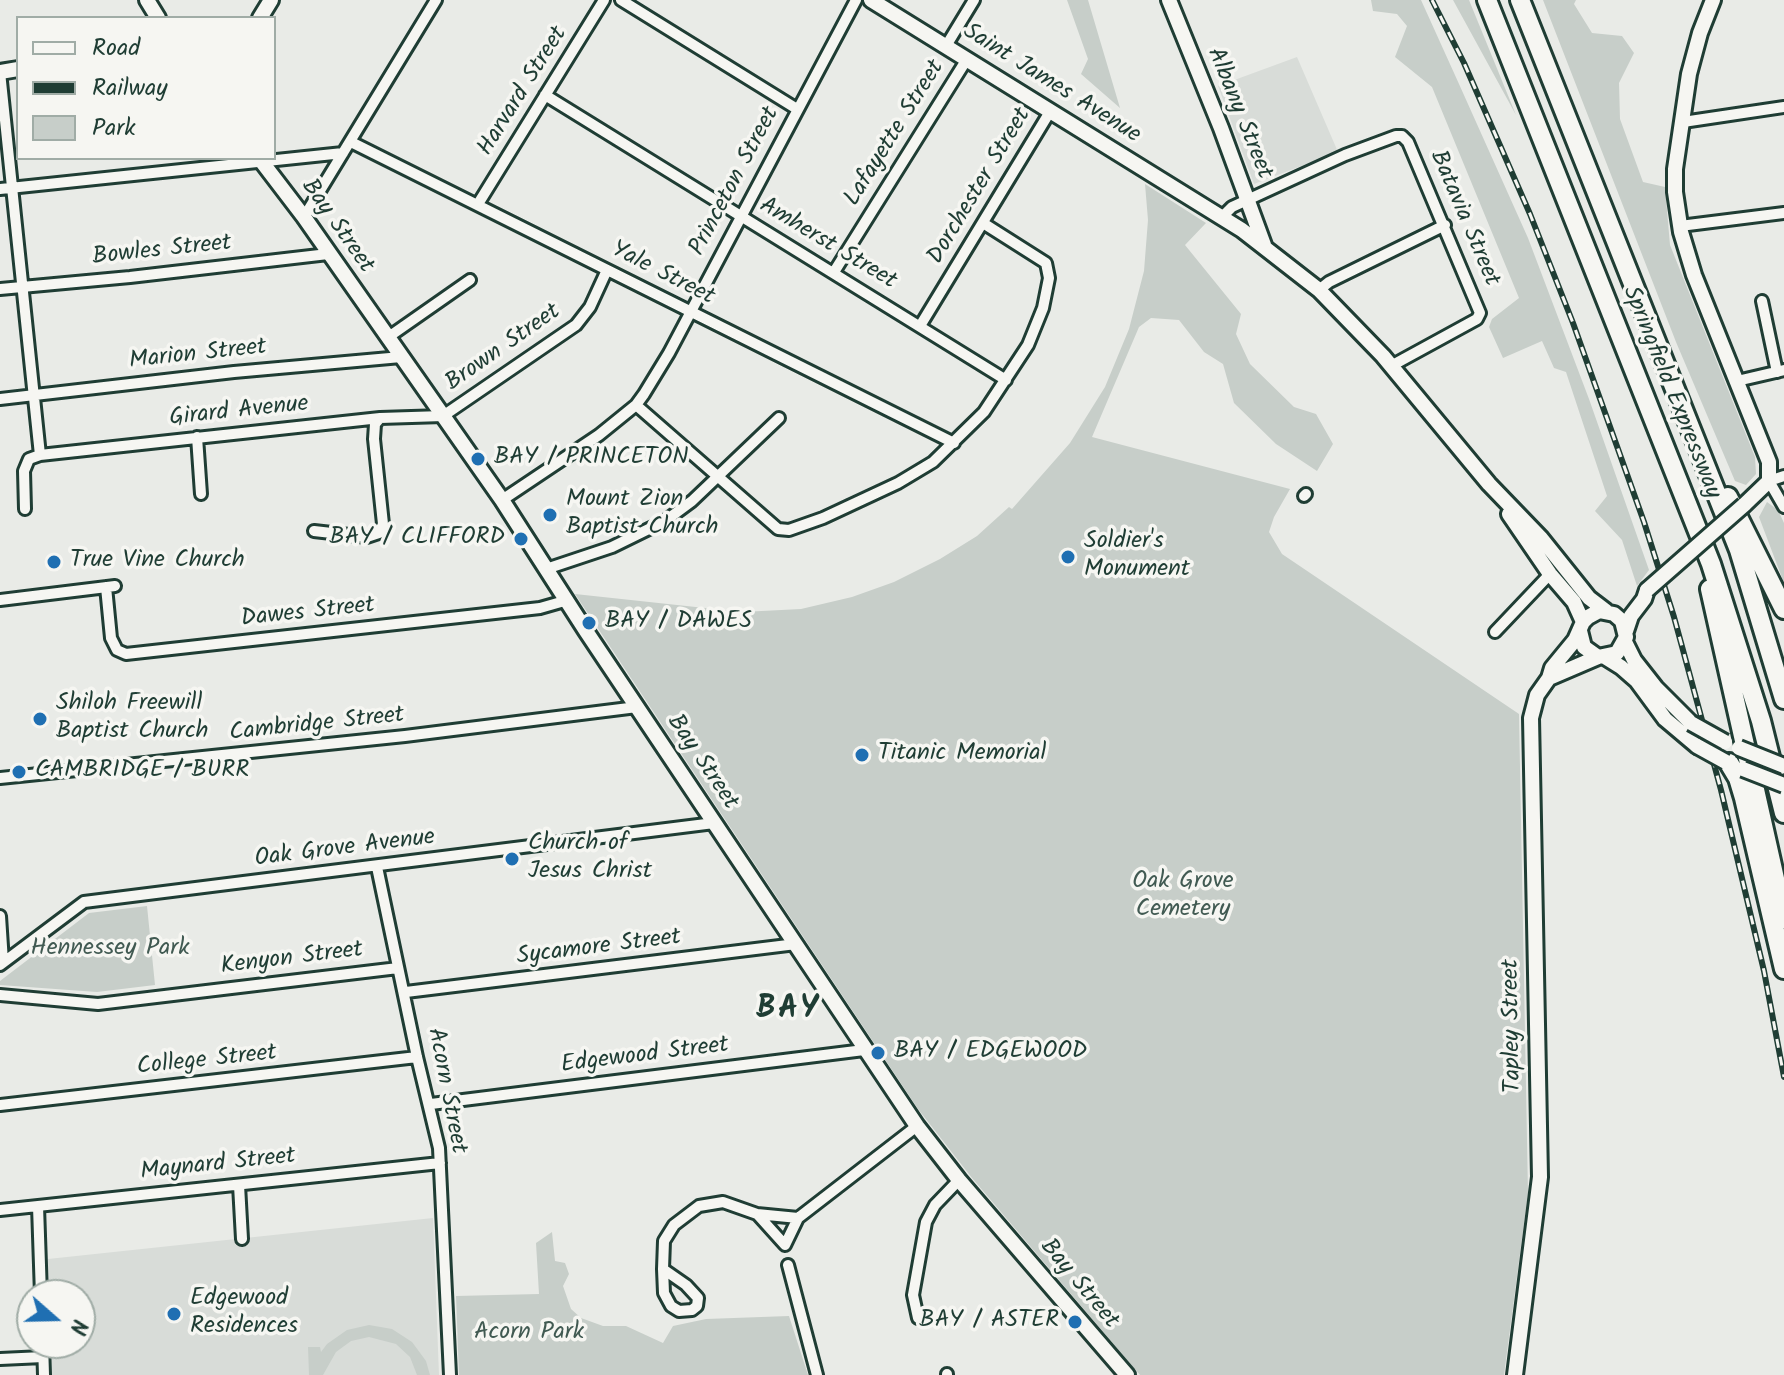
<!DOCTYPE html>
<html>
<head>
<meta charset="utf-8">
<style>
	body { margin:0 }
	#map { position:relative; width:1784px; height:1375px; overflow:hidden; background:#e9ebe7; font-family:Kalam,sans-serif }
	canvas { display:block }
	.legend { position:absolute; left:16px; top:16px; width:260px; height:144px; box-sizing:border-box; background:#f6f6f2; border:2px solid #a0aca6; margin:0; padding:10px 14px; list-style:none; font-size:24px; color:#1f3d34 }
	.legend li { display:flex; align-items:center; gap:16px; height:40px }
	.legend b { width:40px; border:2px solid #a0aca6 }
	.north { position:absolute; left:16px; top:1279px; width:80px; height:80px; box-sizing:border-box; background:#f6f6f2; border:2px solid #a0aca6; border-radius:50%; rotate:110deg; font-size:22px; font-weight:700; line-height:32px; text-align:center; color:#1f3d34 }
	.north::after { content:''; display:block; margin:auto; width:28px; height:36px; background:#1f6fb2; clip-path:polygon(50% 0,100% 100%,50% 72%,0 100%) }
</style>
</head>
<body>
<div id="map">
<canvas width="1784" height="1375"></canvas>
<ul class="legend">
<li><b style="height:10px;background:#f6f6f2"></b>Road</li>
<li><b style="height:10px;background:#1f3d34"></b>Railway</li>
<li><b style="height:22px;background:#c7cec9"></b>Park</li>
</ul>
<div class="north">N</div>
</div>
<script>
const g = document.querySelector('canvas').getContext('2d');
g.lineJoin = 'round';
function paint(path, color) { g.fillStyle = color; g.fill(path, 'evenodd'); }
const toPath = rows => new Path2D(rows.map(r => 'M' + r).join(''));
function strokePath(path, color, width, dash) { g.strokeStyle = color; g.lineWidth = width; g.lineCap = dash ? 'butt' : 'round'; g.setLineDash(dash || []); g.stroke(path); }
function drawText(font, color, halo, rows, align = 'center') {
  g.font = font + ' Kalam,sans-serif'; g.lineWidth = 7; g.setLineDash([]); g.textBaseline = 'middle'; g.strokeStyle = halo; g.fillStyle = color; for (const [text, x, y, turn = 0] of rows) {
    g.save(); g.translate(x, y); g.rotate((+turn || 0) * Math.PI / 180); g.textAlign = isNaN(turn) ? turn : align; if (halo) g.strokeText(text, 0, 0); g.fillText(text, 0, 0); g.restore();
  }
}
const built = toPath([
	[1297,57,1338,152,1254,184,1218,86],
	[433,1218,439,1375,52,1375,51,1343,80,1343,80,1295,49,1295,48,1259]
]);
const green = toPath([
	[1067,0,1088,0,1120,108,1081,74,1088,59],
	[1371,0,1421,0,1459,84,1528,238,1589,399,1649,570,1637,586,1622,540,1595,511,1607,496,1566,372,1554,368,1542,341,1503,358,1489,327,1492,319,1519,298,1432,87,1395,57,1407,26,1397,14,1373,11],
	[1454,0,1469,0,1516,115,1453,0],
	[1543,0,1576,0,1574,4,1592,33,1622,36,1634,53,1619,83,1620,119,1643,182,1665,187,1670,245,1755,457,1756,474,1746,485,1735,481,1676,342],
	[1145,184,1206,223,1185,245,1241,314,1236,334,1250,364,1294,407,1316,414,1333,444,1317,471,1276,444,1234,403,1223,364,1204,352,1179,320,1151,318,1139,327,1092,437,1290,489,1274,517,1269,532,1282,554,1519,714,1528,1193,1504,1375,1140,1375,972,1178,918,1109,575,594,742,612,801,609,852,597,894,582,940,559,977,536,1009,507,1012,509,1070,443,1105,387,1129,329,1144,271,1148,220],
	[1767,502,1778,510,1784,523,1784,583,1759,517],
	[147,906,155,985,97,992,0,985,0,981,89,913],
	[552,1232,555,1261,565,1263,569,1274,563,1286,571,1309,581,1318,603,1326,626,1326,663,1343,673,1326,706,1319,789,1316,808,1375,459,1375,456,1296,539,1294,536,1243],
	[369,1325,392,1329,412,1342,426,1361,430,1375,417,1375,410,1357,396,1344,369,1337,351,1341,336,1352,323,1375,309,1375,308,1347,320,1347,321,1352,327,1344,347,1330]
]);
const street = toPath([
	[621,0,797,109],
	[946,46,974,0],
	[0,72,40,455],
	[545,95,1006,380],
	[1683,122,1784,107],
	[351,142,954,443],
	[0,189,343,153],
	[478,204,604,0],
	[304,217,436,0],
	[1222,217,1232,207,1345,155,1396,136,1402,136,1408,142,1480,313,1477,319,1391,366],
	[1680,226,1784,213],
	[834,272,967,59],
	[0,289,130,277,328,254],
	[1319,290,1329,282,1445,225],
	[1762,301,1777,372],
	[920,326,1051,110],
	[387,338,470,280],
	[1737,381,1784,370],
	[0,399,234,372,401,357],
	[636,405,778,529,789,530,823,518,898,483,933,462,984,412,1028,345,1043,308,1049,278,1046,263,983,223],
	[197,437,201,494],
	[1784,476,1769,481,1784,507],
	[1304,496,1306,494],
	[502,500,599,435,636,405,644,394,669,353,856,0],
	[25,509,24,471,29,459,40,455,380,418,443,416,576,325,590,307,607,270],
	[314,531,367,537,379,533,383,524,374,439,375,424,380,418],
	[546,569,612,547,665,521,692,501,779,418],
	[106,587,111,638,117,650,126,654,540,608,568,600],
	[0,600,115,586],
	[1495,632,1550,574],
	[0,778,405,736,637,707],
	[377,867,417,1057,439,1148,450,1375],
	[0,916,3,962],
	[0,965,84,902,714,823],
	[406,992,796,944],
	[0,995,98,1004,398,968],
	[431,1104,864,1050],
	[0,1105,417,1057],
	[239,1185,242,1239],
	[38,1206,41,1295],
	[0,1210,440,1163],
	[758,1215,785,1245,798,1218,917,1126],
	[788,1265,817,1375],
	[663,1269,664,1293,671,1306,679,1311,692,1310,697,1306,698,1298,686,1285,663,1269,664,1241,674,1225,699,1206,723,1202,757,1214,798,1218],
	[918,1318,913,1295,926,1222,935,1205,959,1180],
	[43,1343,44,1375],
	[0,1359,43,1357],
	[947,1374,947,1375]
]);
const secondary = toPath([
	[147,0,158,18],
	[871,0,1242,230,1319,290,1383,356,1489,484,1541,538,1589,598,1606,611],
	[1169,0,1221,128,1264,245],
	[1713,0,1700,33,1689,74,1675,169,1675,192,1681,232,1694,275,1769,462,1769,481,1744,505],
	[260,18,271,0],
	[0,72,18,69],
	[259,158,304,217,502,500,586,631,917,1126,959,1180,1127,1375],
	[1509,514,1550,574,1574,602,1583,622],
	[1626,631,1631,616,1644,599,1647,590],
	[1625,642,1634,660,1656,688,1691,723],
	[1605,657,1621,667,1637,681,1665,719,1697,746],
	[1549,678,1598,657],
	[1515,1375,1540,1177,1531,718,1537,695,1549,678,1552,668,1575,640,1583,622,1588,617,1599,611,1614,614,1622,621,1626,637,1617,653,1598,657,1584,647,1580,631]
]);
const highway = toPath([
	[1487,0,1711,564,1761,721,1784,813],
	[1520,0,1739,550,1784,699],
	[1728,497,1784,609],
	[1710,589,1784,919],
	[1729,763,1738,778,1744,798,1784,969]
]);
const rail = toPath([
	[1432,0,1464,63,1530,214,1573,323,1644,522,1674,617,1721,790,1764,971,1784,1077]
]);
const secondaryBridge = toPath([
	[1647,590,1744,505],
	[1691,723,1725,742],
	[1697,746,1726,762],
	[1739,748,1784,766],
	[1743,769,1784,785]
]);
const markers = [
	[478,459,8,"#1f6fb2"],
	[550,515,8,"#1f6fb2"],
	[521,539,8,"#1f6fb2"],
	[1068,557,8,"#1f6fb2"],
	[54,562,8,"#1f6fb2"],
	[589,623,8,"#1f6fb2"],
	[40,719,8,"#1f6fb2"],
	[862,755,8,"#1f6fb2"],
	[19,772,8,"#1f6fb2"],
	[512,859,8,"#1f6fb2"],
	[878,1053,8,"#1f6fb2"],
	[174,1314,8,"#1f6fb2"],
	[1075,1322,8,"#1f6fb2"]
];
const streetNames = [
	["Saint James Avenue",1051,85,32],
	["Harvard Street",524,92,-58],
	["Albany Street",1238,114,68],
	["Lafayette Street",896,134,-58],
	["Princeton Street",736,182,-62],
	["Dorchester Street",981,187,-59],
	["Batavia Street",1463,219,67],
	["Bay Street",336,227,55],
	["Amherst Street",827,245,31],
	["Bowles Street",162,252,-6],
	["Yale Street",662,275,27],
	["Brown Street",504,349,-35],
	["Marion Street",198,356,-6],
	["Springfield Expressway",1670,393,68],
	["Girard Avenue",239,413,-6],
	["Dawes Street",308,614,-6],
	["Cambridge Street",317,726,-6],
	["Bay Street",701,763,56],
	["Oak Grove Avenue",345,850,-7],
	["Sycamore Street",599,949,-7],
	["Kenyon Street",292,960,-7],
	["Tapley Street",1514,1026,-91],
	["Edgewood Street",645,1057,-7],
	["College Street",207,1062,-6],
	["Acorn Street",445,1091,79],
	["Maynard Street",218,1166,-6],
	["Bay Street",1078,1285,50]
];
const poiNames = [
	["BAY / PRINCETON",494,459],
	["Mount Zion",566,501],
	["Baptist Church",566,529],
	["BAY / CLIFFORD",505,539,"right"],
	["Soldier's",1084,543],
	["Monument",1084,571],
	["True Vine Church",70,562],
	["BAY / DAWES",605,623],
	["Shiloh Freewill",56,705],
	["Baptist Church",56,733],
	["Titanic Memorial",878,755],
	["CAMBRIDGE / BURR",35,772],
	["Church of",528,845],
	["Jesus Christ",528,873],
	["BAY / EDGEWOOD",894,1053],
	["Edgewood",190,1300],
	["Residences",190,1328],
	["BAY / ASTER",1059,1322,"right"]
];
const parkNames = [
	["Oak Grove",1183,883],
	["Cemetery",1183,911],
	["Hennessey Park",110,950],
	["Acorn Park",529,1334]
];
const districtNames = [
	["BAY",788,1012]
];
paint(built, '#d8dcd8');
paint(green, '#c7cec9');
strokePath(street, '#1f3d34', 16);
strokePath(secondary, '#1f3d34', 20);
strokePath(highway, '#1f3d34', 24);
strokePath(street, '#f6f6f2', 10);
strokePath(secondary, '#f6f6f2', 14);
strokePath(highway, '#f6f6f2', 18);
strokePath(rail, '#1f3d34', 6);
strokePath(rail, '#f6f6f2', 3, [9]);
strokePath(secondaryBridge, '#1f3d34', 20, []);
strokePath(secondaryBridge, '#f6f6f2', 14);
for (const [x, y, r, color] of markers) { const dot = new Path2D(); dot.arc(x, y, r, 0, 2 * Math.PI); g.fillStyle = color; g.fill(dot); strokePath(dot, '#f6f6f2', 3); }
drawText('24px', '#1f3d34', '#f6f6f2', streetNames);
drawText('24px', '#1f3d34', '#f6f6f2', poiNames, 'left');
drawText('24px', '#415a52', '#f6f6f2', parkNames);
g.letterSpacing = '2px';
drawText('bold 32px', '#1f3d34', '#f6f6f2', districtNames);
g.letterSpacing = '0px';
</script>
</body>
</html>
